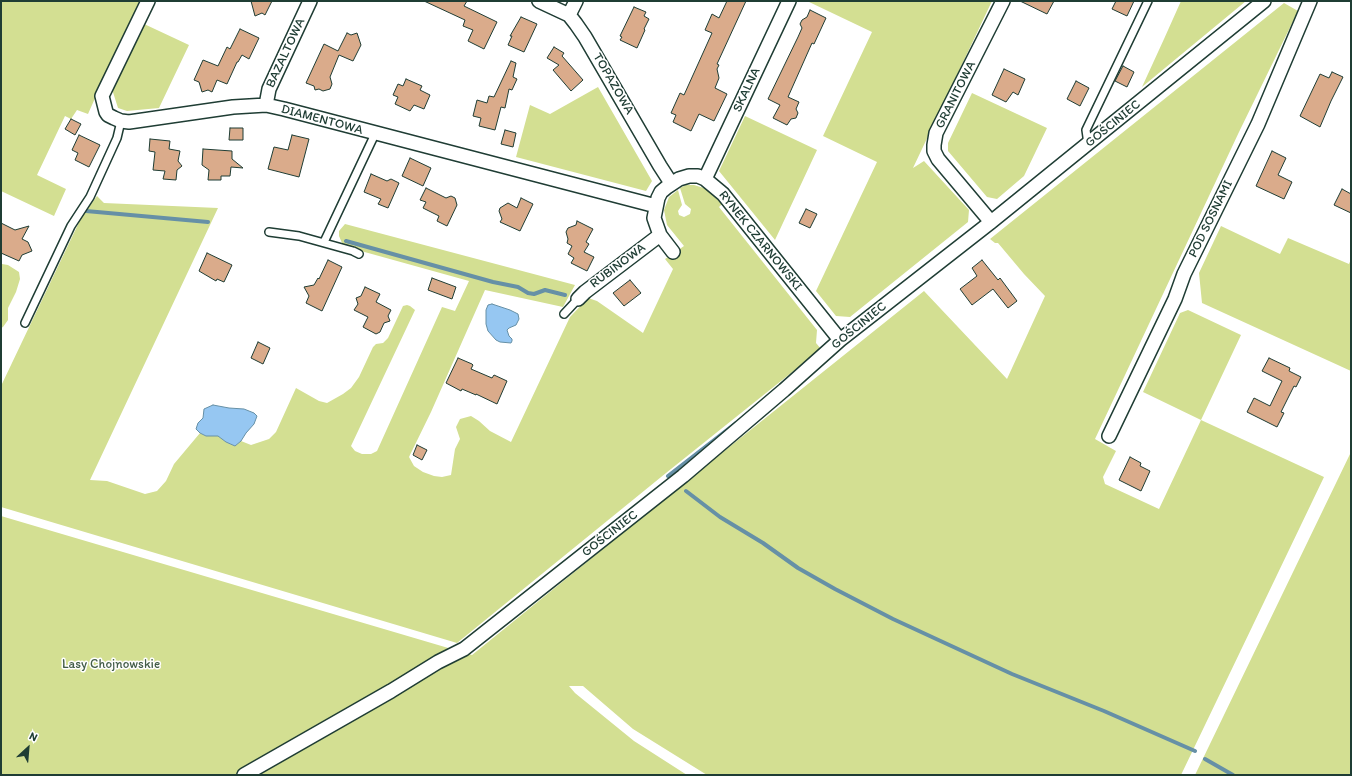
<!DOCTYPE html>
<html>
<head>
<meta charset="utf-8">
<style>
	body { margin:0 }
	#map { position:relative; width:1352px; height:776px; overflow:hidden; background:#fff; font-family:Itim,sans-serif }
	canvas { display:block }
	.frame { position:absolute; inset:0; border:2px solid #1f3d34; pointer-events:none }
	.north { position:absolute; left:8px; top:728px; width:40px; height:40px; -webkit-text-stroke:3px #fff; paint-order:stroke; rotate:26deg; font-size:11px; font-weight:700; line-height:16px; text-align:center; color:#1f3d34 }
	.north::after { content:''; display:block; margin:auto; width:14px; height:18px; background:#1f3d34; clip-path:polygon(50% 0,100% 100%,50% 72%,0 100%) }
</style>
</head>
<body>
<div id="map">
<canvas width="1352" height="776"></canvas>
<div class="frame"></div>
<div class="north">N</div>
</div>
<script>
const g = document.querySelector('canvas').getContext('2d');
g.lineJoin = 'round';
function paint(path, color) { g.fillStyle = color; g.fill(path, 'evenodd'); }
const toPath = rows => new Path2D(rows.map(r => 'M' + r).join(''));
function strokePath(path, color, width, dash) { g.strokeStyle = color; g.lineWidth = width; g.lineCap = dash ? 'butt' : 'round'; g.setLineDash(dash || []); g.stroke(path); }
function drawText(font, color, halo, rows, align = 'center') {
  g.font = font + ' Itim,sans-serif'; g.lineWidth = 3; g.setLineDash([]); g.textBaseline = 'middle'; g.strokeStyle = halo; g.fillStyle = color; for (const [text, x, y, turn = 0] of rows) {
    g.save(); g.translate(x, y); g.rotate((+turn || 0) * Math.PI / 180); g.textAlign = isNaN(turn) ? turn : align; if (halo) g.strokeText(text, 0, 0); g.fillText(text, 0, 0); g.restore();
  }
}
const green = toPath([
	[1,1,140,1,120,42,88,114,77,110,71,119,65,116,37,175,66,189,54,216,1,191],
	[807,1,992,1,913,168,924,161,969,210,968,222,850,317,836,316,816,291,877,162,823,136,872,32],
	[1181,1,1246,1,1142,87,1164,39],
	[1284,3,1298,11,1239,132,1095,439,1116,451,1103,477,1105,484,1159,509,1201,420,1143,392,1180,313,1188,310,1241,335,1201,420,1324,477,1181,775,707,775,633,729,583,686,569,686,575,693,634,741,687,775,1,775,1,516,472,655,698,472,924,291,1007,379,1045,296,1024,274,998,243,995,243,990,239],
	[142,23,189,45,159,108,127,111,118,108,112,89],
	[598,87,652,181,646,191,516,157,530,105,550,114],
	[972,93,1047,128,1024,176,997,199,987,197,948,151,948,143],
	[745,116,817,150,775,240,719,171],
	[686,185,694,185,707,189,722,204,719,207,817,330,816,343,821,349,666,473,457,643,1,507,1,386,82,216,97,196,104,203,218,208,90,480,107,481,145,494,157,491,166,481,174,464,200,433,206,436,218,436,226,442,235,446,241,441,251,445,269,439,276,432,296,388,319,401,327,403,343,394,351,388,359,377,373,347,376,344,383,343,388,338,403,306,407,305,410,306,415,310,351,446,355,451,362,454,371,454,377,451,442,307,455,311,469,281,361,251,348,246,342,243,339,236,339,231,345,224,575,285,563,307,485,290,431,412,409,457,414,466,423,472,434,476,442,477,451,475,455,449,460,439,456,427,460,419,471,416,479,421,490,431,511,442,570,317,588,298,597,301,643,333,673,269,665,259,684,246,667,225,664,210,669,197,678,190,682,205,678,211,679,215,684,217,690,214,691,209,685,204,680,188],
	[1221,226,1280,254,1288,238,1349,264,1351,259,1351,371,1202,303,1199,273],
	[2,264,8,265,19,272,20,279,16,292,8,308,8,320,3,327,1,328,1,265],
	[1351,452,1351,775,1195,775]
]);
const water = toPath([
	[492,304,510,310,518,314,519,319,516,325,509,328,507,330,509,336,512,339,512,341,511,343,500,342,496,340,488,331,486,324,486,310,488,305,492,304],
	[213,405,229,408,244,409,254,413,257,416,254,424,246,433,241,441,235,446,226,442,218,436,206,436,200,433,196,429,198,423,203,418,204,409,213,405]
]);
const stream = toPath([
	[86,211,208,222],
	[346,241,493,282,518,287,528,293,534,294,545,290,565,295],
	[668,476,736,423],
	[686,491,720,517,763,543,798,568,835,589,893,619,1012,674,1104,711,1195,751],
	[1205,759,1233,775]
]);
const building = toPath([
	[251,1,272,1,265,15,262,13,255,16,251,1],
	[424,1,467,1,464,6,497,22,484,49,468,41,473,30,463,26,465,20,424,1],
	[727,1,746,1,717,64,719,65,717,69,719,78,715,88,727,94,714,121,699,114,691,131,673,122,676,115,671,113,680,93,684,95,712,33,705,30,712,14,719,18,727,1],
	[1020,1,1054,1,1047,14,1020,1],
	[1116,1,1134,1,1127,16,1112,9,1116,1],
	[634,7,646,12,644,16,649,19,644,29,645,30,637,48,620,40,622,37,620,36,634,7],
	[810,10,826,18,814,44,812,43,788,97,799,102,796,109,798,113,796,118,791,119,787,125,773,118,780,105,768,99,798,37,802,28,800,24,802,20,807,17,810,10],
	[521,17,537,24,524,52,508,45,512,36,510,36,521,17],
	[240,29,259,38,249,59,242,55,238,62,237,62,227,84,217,80,212,92,208,90,202,92,199,82,194,80,203,60,218,66,227,47,230,49,240,29],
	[347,33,351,35,357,33,361,45,353,61,339,55,330,77,332,84,330,89,323,91,319,89,315,90,314,86,306,83,324,44,338,51,347,33],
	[554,47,564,53,562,56,583,80,571,91,553,70,559,65,547,58,554,47],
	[511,61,516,63,513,77,517,79,512,90,509,89,505,108,501,107,495,130,479,126,481,118,473,116,477,100,487,103,489,96,494,97,511,61],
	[1123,66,1134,72,1127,87,1115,81,1123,66],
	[1004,69,1025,79,1018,95,1013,92,1006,102,992,95,1004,69],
	[1332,72,1343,77,1331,101,1320,127,1300,116,1320,74,1329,78,1332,72],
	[406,79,422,86,420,90,430,95,424,109,414,105,410,111,395,104,398,97,393,95,398,84,403,86,406,79],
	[1076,81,1089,88,1080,106,1067,99,1076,81],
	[71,119,81,124,75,135,65,129,71,119],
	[230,128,243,128,243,140,229,140,230,128],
	[505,130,516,133,513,147,501,144,505,130],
	[79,135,100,145,89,167,75,160,78,153,72,150,79,135],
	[292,135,309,139,299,177,268,169,274,147,288,150,292,135],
	[150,139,170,141,169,149,180,151,178,161,182,166,177,170,176,180,163,179,165,171,153,170,155,152,149,151,150,139],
	[203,149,232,151,232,159,243,168,231,167,230,176,221,176,221,180,208,180,209,170,202,165,203,149],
	[1272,151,1286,158,1278,175,1292,182,1284,199,1256,186,1272,151],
	[410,158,431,168,423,186,402,176,410,158],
	[371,174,387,181,391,179,399,183,388,208,378,204,381,199,364,192,371,174],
	[426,188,446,198,451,196,455,198,457,205,447,226,437,221,439,216,423,208,426,202,420,200,426,188],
	[1342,189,1351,194,1351,213,1334,205,1342,189],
	[521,198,533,204,520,231,500,222,502,219,499,211,500,208,508,203,517,208,521,198],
	[806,209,817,214,810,228,799,223,806,209],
	[577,221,593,229,586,242,589,244,584,252,594,257,587,271,571,263,574,258,568,254,572,246,567,243,568,239,566,232,568,228,576,225,577,221],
	[1,223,15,230,29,226,22,239,28,242,32,251,22,255,19,261,1,253,1,223],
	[207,253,232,265,224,282,217,279,216,281,199,271,207,253],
	[328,260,342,267,322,311,306,303,309,296,304,287,314,285,318,278,319,279,328,260],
	[982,260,998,280,1000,278,1017,301,1008,308,993,289,972,305,960,289,977,276,972,268,982,260],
	[432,278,456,287,452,299,428,290,432,278],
	[630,280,641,293,624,306,613,293,630,280],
	[365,287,380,294,376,302,391,310,388,316,390,321,384,323,380,332,376,334,363,327,368,317,354,310,358,304,356,298,361,296,365,287],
	[258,342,270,348,263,364,251,358,258,342],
	[458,358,472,364,473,365,471,369,492,378,494,375,507,381,497,404,476,394,476,395,462,389,461,391,446,383,458,358],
	[1269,358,1290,368,1289,371,1301,377,1296,387,1294,386,1281,412,1284,413,1277,427,1247,412,1254,398,1270,406,1282,381,1262,371,1269,358],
	[417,445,427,450,422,460,413,455,417,445],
	[1130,457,1141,463,1140,466,1150,471,1141,491,1119,480,1130,457]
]);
const service = toPath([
	[1088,144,1086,130,1148,1],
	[269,232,299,236,353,251,359,254],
	[324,242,375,134],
	[564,314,578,299],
	[25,323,71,226,90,197,117,138,121,121]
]);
const minor = toPath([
	[148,1,102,96,106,112,108,115,114,118,121,121,129,122,233,107,266,105,284,109,656,206],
	[539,1,569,15,576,24,585,37,660,166,671,183],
	[569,15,576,1],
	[266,105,269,89,310,1],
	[705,179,789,1],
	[991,222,938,159,934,151,934,145,936,133,1003,1],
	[673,252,660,235,654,218,658,198,661,192,667,187,679,179,689,176,698,176,705,179,723,194,840,340],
	[578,299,585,292,660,235],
	[1109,436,1175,299,1184,274,1258,124,1310,1],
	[244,775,391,691,438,662,464,649,683,476,784,390,840,340,991,222,1264,1]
]);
const streetNames = [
	["BAZALTOWA",286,53,-65],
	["TOPAZOWA",613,84,60],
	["SKALNA",747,90,-65],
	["GRANITOWA",956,95,-63],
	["DIAMENTOWA",322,120,15],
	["GOŚCINIEC",1113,124,-39],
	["POD SOSNAMI",1211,219,-64],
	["RYNEK CZARNOWSKI",760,241,51],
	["RUBINOWA",618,266,-37],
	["GOŚCINIEC",859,326,-39],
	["GOŚCINIEC",610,534,-38]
];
const parkNames = [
	["Lasy Chojnowskie",111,665]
];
paint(green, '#d3df92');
paint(water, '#96c7f2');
strokePath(water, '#6690a6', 1);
strokePath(stream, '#6690a6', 4);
paint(building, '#daab8b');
strokePath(building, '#1f3d34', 1);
strokePath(service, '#1f3d34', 10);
strokePath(minor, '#1f3d34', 16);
strokePath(service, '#fff', 7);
strokePath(minor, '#fff', 13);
drawText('13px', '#1f3d34', '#fff', streetNames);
drawText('13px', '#435d47', '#fff', parkNames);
</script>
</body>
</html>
